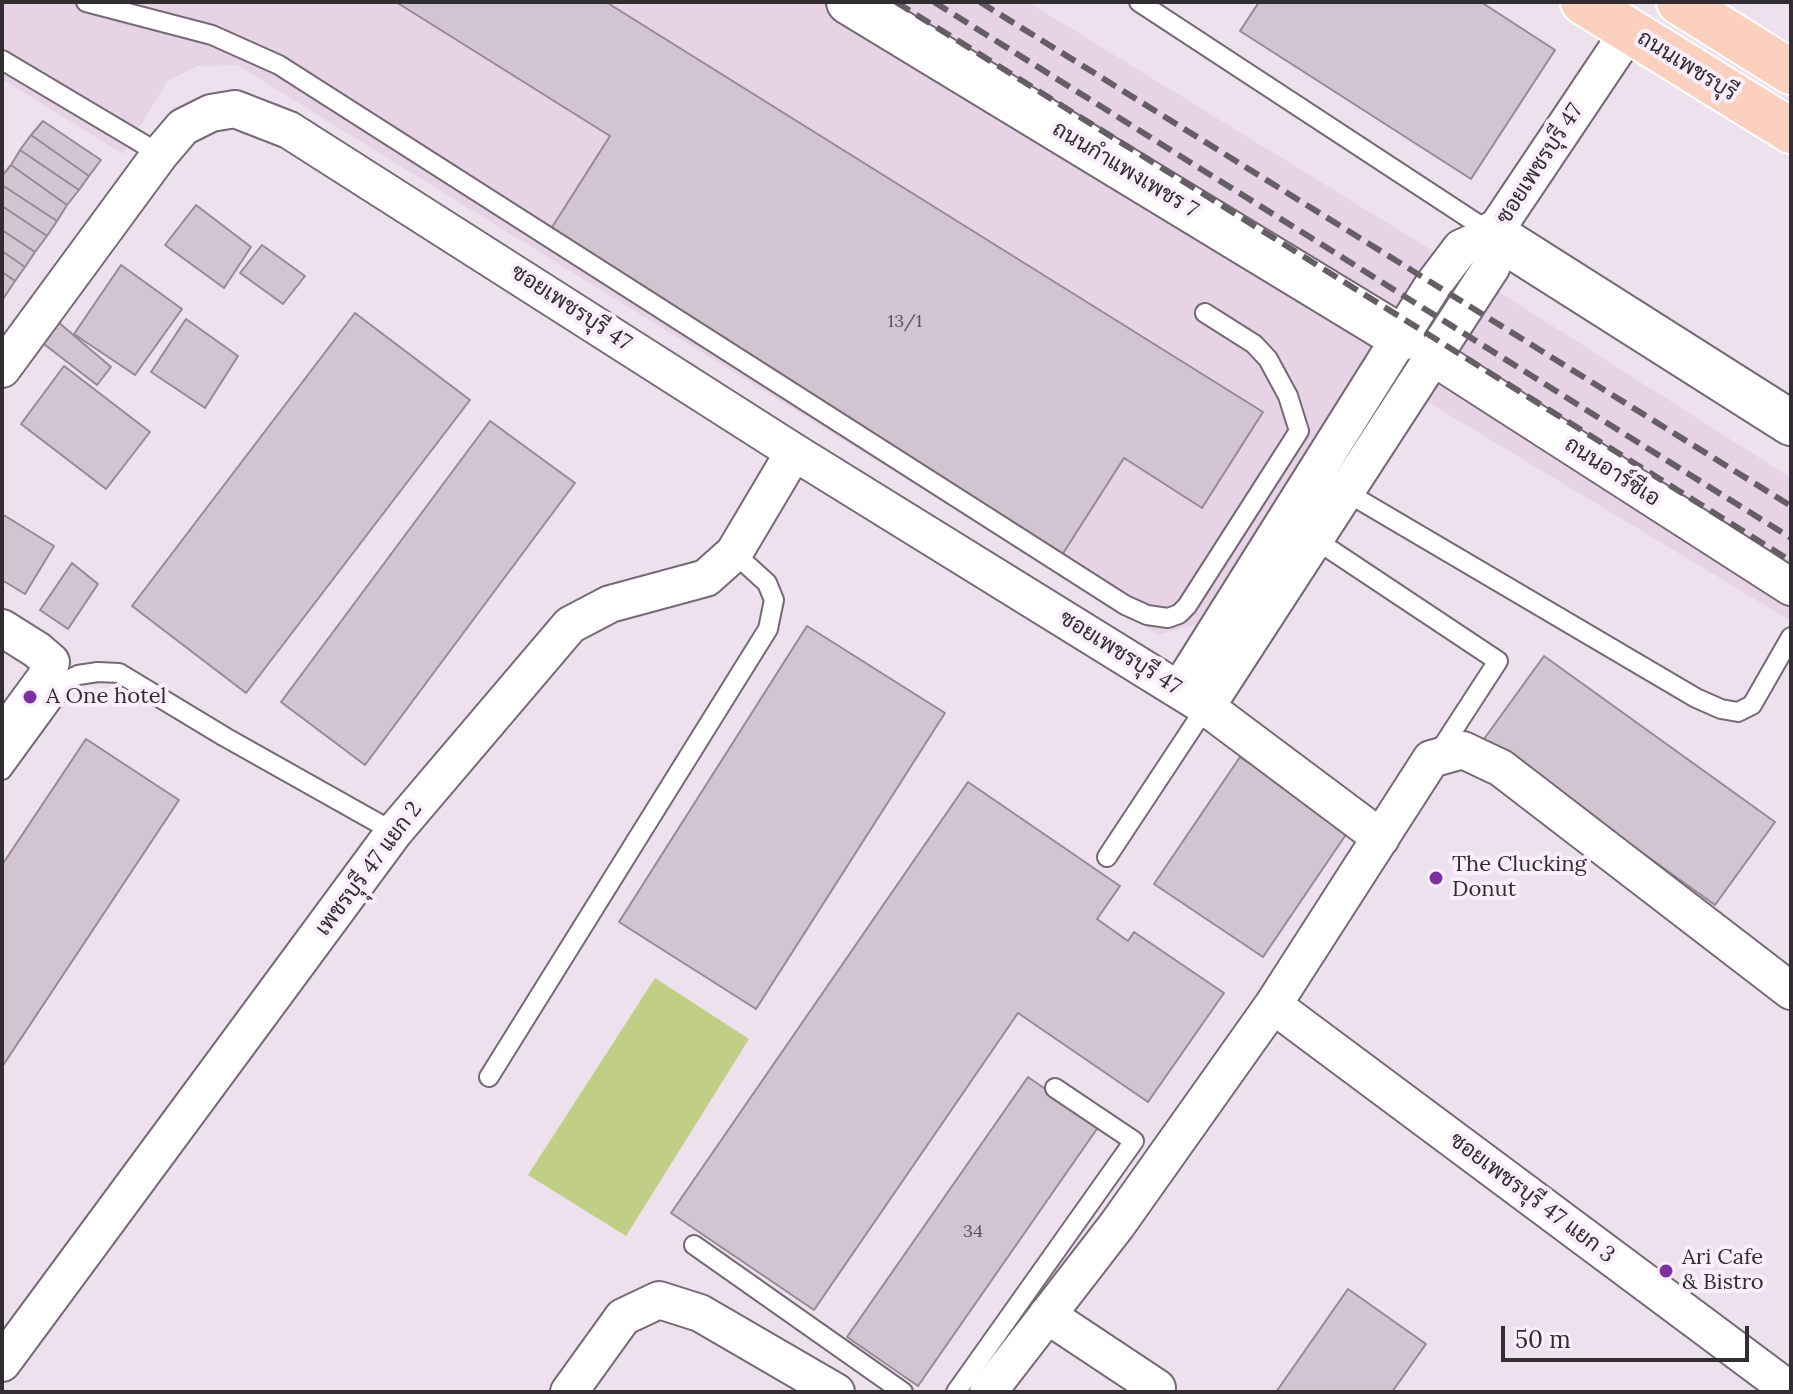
<!DOCTYPE html>
<html>
<head>
<meta charset="utf-8">
<style>
	body { margin:0 }
	#map { position:relative; width:1793px; height:1394px; overflow:hidden; background:#eee1ee; font-family:Lora,serif }
	canvas { display:block }
	.frame { position:absolute; inset:0; border:4px solid #322d32; pointer-events:none }
	.scale { position:absolute; left:1501px; top:1326px; width:248px; height:36px; box-sizing:border-box; border:4px solid #322d32; border-top:0; padding-left:10px; font-size:24px; line-height:28px; white-space:nowrap; color:#322d32; -webkit-text-stroke:6px #fbeefc; paint-order:stroke }
</style>
</head>
<body>
<div id="map">
<canvas width="1793" height="1394"></canvas>
<div class="frame"></div>
<div class="scale">50 m</div>
</div>
<script>
const g = document.querySelector('canvas').getContext('2d');
g.lineJoin = 'round';
function paint(path, color) { g.fillStyle = color; g.fill(path, 'evenodd'); }
const toPath = rows => new Path2D(rows.map(r => 'M' + r).join(''));
function strokePath(path, color, width, dash) { g.strokeStyle = color; g.lineWidth = width; g.lineCap = dash ? 'butt' : 'round'; g.setLineDash(dash || []); g.stroke(path); }
function drawText(font, color, halo, rows, align = 'center') {
  g.font = font + ' Lora,Sarabun,serif'; g.lineWidth = 8; g.setLineDash([]); g.textBaseline = 'middle'; g.strokeStyle = halo; g.fillStyle = color; for (const [text, x, y, turn = 0] of rows) {
    g.save(); g.translate(x, y); g.rotate((+turn || 0) * Math.PI / 180); g.textAlign = isNaN(turn) ? turn : align; if (halo) g.strokeText(text, 0, 0); g.fillText(text, 0, 0); g.restore();
  }
}
const built = toPath([
	[2,2,1028,2,1482,281,1791,478,1791,621,1363,363,1202,623,1159,635,237,65,197,66,168,81,123,154,2,79]
]);
const green = toPath([
	[655,978,749,1039,626,1236,528,1175]
]);
const building = toPath([
	[396,2,606,2,1263,412,1202,508,1124,458,1062,555,549,232,610,136,396,2],
	[1259,2,1481,2,1555,50,1471,179,1240,31,1259,2],
	[43,121,101,160,89,176,31,135,43,121],
	[31,135,89,176,79,190,20,150,31,135],
	[20,150,79,190,67,205,11,165,20,150],
	[11,165,67,205,57,221,2,185,2,176,11,165],
	[2,185,57,221,47,236,2,206,2,185],
	[196,205,251,247,224,288,165,245,196,205],
	[2,206,47,236,35,252,2,230,2,206],
	[2,230,35,252,25,267,2,251,2,230],
	[262,245,305,276,283,304,240,273,262,245],
	[2,251,25,267,15,281,2,272,2,251],
	[121,265,182,309,135,375,74,334,121,265],
	[2,272,15,281,3,299,2,299,2,272],
	[355,313,470,400,246,693,132,606,355,313],
	[186,319,238,356,205,408,151,372,186,319],
	[57,321,111,367,97,385,40,341,57,321],
	[64,366,150,432,106,489,21,424,64,366],
	[490,421,575,483,365,765,281,702,490,421],
	[2,514,54,546,25,594,2,580,2,514],
	[72,563,98,584,68,629,40,610,72,563],
	[807,626,945,713,756,1009,619,922,807,626],
	[1544,656,1775,822,1715,905,1484,739,1544,656],
	[86,739,179,800,2,1067,2,865,86,739],
	[1240,757,1349,830,1263,957,1154,884,1240,757],
	[968,782,1120,886,1097,919,1128,941,1134,932,1224,993,1148,1102,1018,1013,814,1310,671,1213,968,782],
	[1028,1077,1099,1126,918,1386,847,1337,1028,1077],
	[1348,1289,1426,1344,1392,1392,1276,1392,1348,1289]
]);
const service = toPath([
	[86,2,212,35,279,65,1125,605,1147,615,1168,618,1179,614,1187,606,1299,431,1288,396,1268,359,1254,344,1205,313],
	[1139,2,1493,234],
	[2,60,160,154],
	[1346,492,1696,698,1721,709,1738,712,1752,705,1791,637],
	[1313,538,1498,661,1437,755],
	[53,700,66,681,78,675,98,672,119,673,225,737,394,832],
	[2,770,53,700,50,691],
	[1107,857,1206,707],
	[489,1077,768,629,774,600,767,583,734,553],
	[694,1245,903,1392],
	[956,1392,1134,1141,1055,1088]
]);
const minor = toPath([
	[1433,357,1791,587],
	[2,369,160,154,183,127,211,113,235,109,289,130,794,452,1206,707,1381,838],
	[2,628,37,650,51,662,46,677,2,737],
	[1179,690,1433,285,1461,248,1493,234],
	[1206,707,1492,266,1493,234,1629,31],
	[1273,1005,1791,1391],
	[1047,1315,1157,1388],
	[2,1363,394,832,570,625,610,604,706,578,734,553,794,452],
	[569,1392,623,1317,659,1300,700,1313,836,1392],
	[988,1392,1117,1225,1273,1005,1431,759,1463,750,1501,768,1791,991]
]);
const tertiary = toPath([
	[849,2,1402,338],
	[1493,234,1791,423]
]);
const primary = toPath([
	[1583,2,1791,131],
	[1679,2,1791,72]
]);
const rail = toPath([
	[896,2,1791,561],
	[934,2,1791,538],
	[980,2,1791,506]
]);
const markers = [
	[30,697,8,"#7e2fa0"],
	[1436,878,8,"#7e2fa0"],
	[1666,1271,8,"#7e2fa0"]
];
const numberNames = [
	["13/1",905,322],
	["34",973,1232]
];
const streetNames = [
	["ถนนเพชรบุรี",1687,66,32],
	["ซอยเพชรบุรี 47",1540,164,-57],
	["ถนนกำแพงเพชร 7",1125,170,31],
	["ซอยเพชรบุรี 47",571,308,33],
	["ถนนอาร์ซีเอ",1612,472,33],
	["ซอยเพชรบุรี 47",1120,653,32],
	["เพชรบุุรี 47 แยก 2",369,869,-53],
	["ซอยเพชรบุรี 47 แยก 3",1532,1198,37]
];
const poiNames = [
	["A One hotel",46,697],
	["The Clucking",1452,865],
	["Donut",1452,890],
	["Ari Cafe",1682,1258],
	["& Bistro",1682,1283]
];
paint(built, '#e6d3e6');
paint(green, '#c0cf85');
paint(building, '#d2c4d0');
strokePath(building, '#968995', 2);
strokePath(service, '#756975', 22);
strokePath(minor, '#756975', 40);
strokePath(tertiary, '#756975', 48);
strokePath(primary, '#fff', 48);
strokePath(service, '#fff', 18);
strokePath(minor, '#fff', 36);
strokePath(tertiary, '#fff', 44);
strokePath(primary, '#fbd0be', 44);
strokePath(rail, '#655e65', 6, [16, 8]);
for (const [x, y, r, color] of markers) { const dot = new Path2D(); dot.arc(x, y, r, 0, 2 * Math.PI); g.fillStyle = color; g.fill(dot); strokePath(dot, '#fbeefc', 3); }
drawText('18px', '#5a535a', null, numberNames);
drawText('22px', '#322d32', '#fbeefc', streetNames);
drawText('22px', '#322d32', '#fbeefc', poiNames, 'left');
</script>
</body>
</html>
